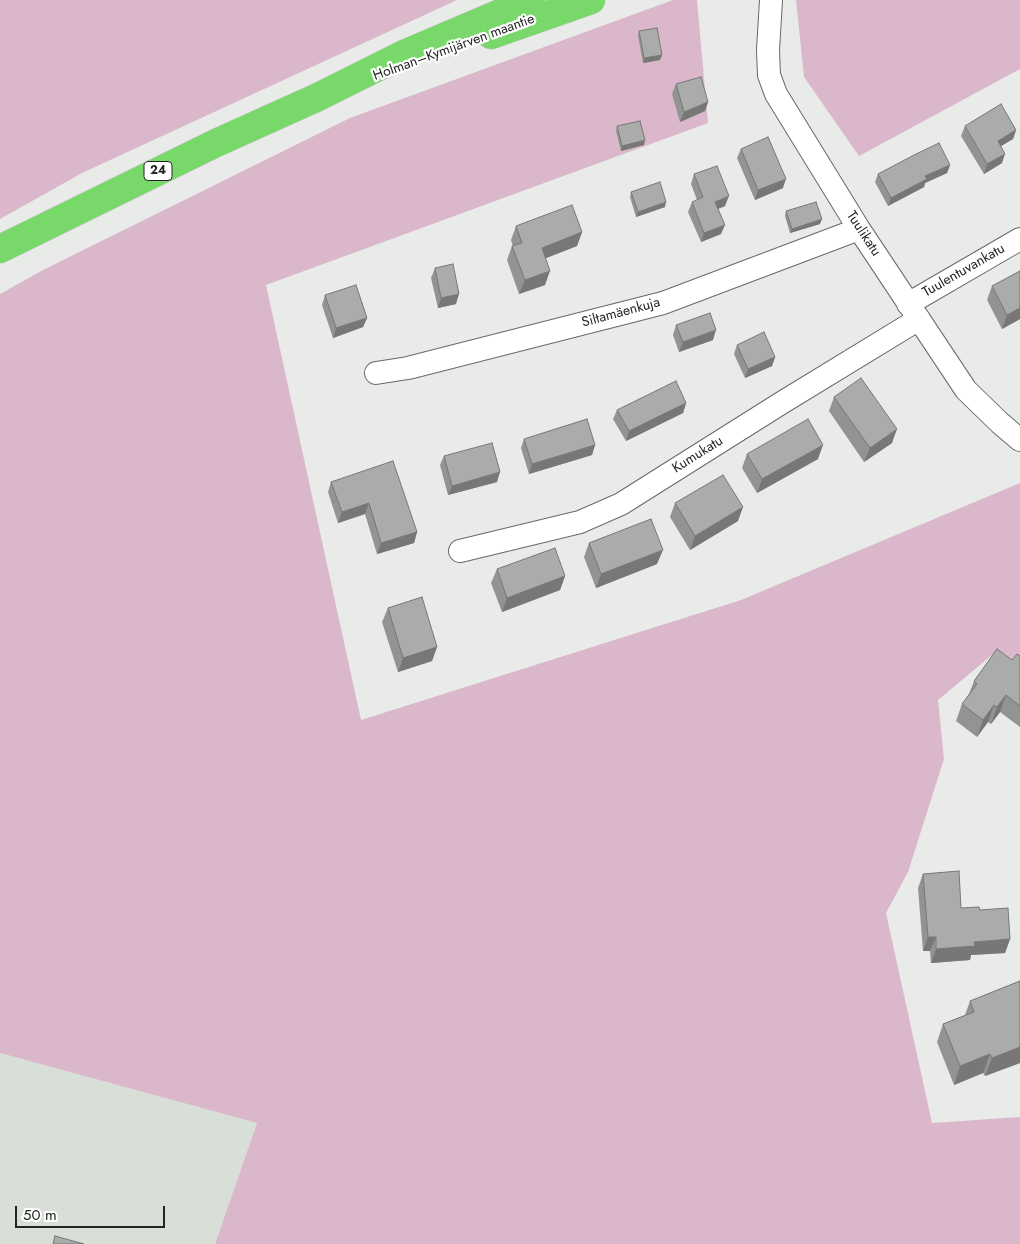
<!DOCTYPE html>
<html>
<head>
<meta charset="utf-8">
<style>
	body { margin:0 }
	#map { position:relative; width:1020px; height:1244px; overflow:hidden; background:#e8ebe8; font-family:Jost,sans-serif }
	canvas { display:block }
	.scale { position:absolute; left:15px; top:1206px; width:150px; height:22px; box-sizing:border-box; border:2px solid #232423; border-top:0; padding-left:6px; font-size:15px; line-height:18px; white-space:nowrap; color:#232423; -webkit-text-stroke:4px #fff; paint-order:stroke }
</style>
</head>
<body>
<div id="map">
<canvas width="1020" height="1244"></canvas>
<div class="scale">50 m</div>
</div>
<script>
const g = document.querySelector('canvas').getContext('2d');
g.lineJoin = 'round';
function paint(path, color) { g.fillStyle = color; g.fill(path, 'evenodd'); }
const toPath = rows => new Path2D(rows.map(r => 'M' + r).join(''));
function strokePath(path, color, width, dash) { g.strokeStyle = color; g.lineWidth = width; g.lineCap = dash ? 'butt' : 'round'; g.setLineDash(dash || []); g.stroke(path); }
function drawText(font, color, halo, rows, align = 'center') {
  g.font = font + ' Jost,sans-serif'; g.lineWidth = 4.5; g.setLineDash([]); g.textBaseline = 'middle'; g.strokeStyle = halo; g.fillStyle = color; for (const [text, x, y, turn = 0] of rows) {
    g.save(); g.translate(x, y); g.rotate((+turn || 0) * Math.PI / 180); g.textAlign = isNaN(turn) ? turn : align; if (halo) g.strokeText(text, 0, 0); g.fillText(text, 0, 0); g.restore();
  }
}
const built = toPath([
	[0,1053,257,1123,215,1244,0,1244]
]);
const green = toPath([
	[0,0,457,0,82,173,0,219],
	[673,0,697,0,708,123,266,285,361,720,741,600,1020,483,1020,662,992,655,938,700,944,759,908,872,886,913,932,1123,1020,1117,1020,1244,215,1244,257,1123,0,1053,0,294,41,271,350,118],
	[796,0,1020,0,1020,69,859,156,804,77]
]);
const street = toPath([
	[771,0,768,50,769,75,776,94,859,229,966,390,1000,423,1020,440],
	[908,304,1020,239],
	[376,373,408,368,663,303,859,229],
	[460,551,580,522,621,504,783,402,919,319]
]);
const highway = toPath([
	[491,35,591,0],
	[0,249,216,143,318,97,404,54,531,0]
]);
const wall = toPath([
	[639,31,662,55,660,60,643,63,638,36],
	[676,84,708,102,705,111,680,122,672,94],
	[617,126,644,145,621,151,616,131],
	[965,126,1016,130,1013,139,1001,146,1002,163,984,174,961,136],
	[741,149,783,188,755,200,737,158],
	[950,165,947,173,925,183,924,187,888,206,875,182,878,174],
	[694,174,725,206,718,209,721,234,701,242,688,212,692,202,697,200,691,184],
	[631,192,665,207,636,217,630,197],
	[786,211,820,224,790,233,785,216],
	[516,226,582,232,577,246,546,258,545,285,519,294,507,260,512,246,513,246,511,240],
	[435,268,456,304,438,308,431,278],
	[1020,271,1020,319,1002,329,987,300,992,286],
	[325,295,367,318,363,327,333,338,322,305],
	[676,325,713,340,679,352,673,335],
	[737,345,775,357,772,366,745,378,734,354],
	[834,397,892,443,864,462,829,411],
	[686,403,683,413,626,441,613,419,617,410],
	[524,439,595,445,592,455,529,474,521,448],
	[747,454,818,459,757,493,742,468],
	[444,456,497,482,448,495,440,465],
	[331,482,417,532,414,543,377,554,365,514,338,523,328,492],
	[675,503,738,521,690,550,670,517],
	[589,543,657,564,596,588,584,557],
	[497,569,565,576,560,590,502,612,491,583],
	[388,608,437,647,432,661,398,672,382,622],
	[1020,656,1020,727,1000,712,991,724,988,722,977,737,956,721,962,704,969,694,974,681],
	[923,874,961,908,1010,939,1005,953,971,955,970,960,931,963,930,951,923,951,918,888],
	[1020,981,1020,1063,985,1076,983,1073,954,1085,937,1042,943,1024,965,1015,970,1001]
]);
const shadedWall = toPath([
	[662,55,660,60,643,63,644,58],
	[708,102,705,111,680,122,684,112],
	[1016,130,1013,139,994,150,998,141],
	[645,140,644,145,621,151,622,146],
	[1005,154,1002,163,984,174,987,164],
	[950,165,947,173,925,183,924,187,888,206,891,198,925,176],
	[786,179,783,188,755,200,758,190],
	[729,196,725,206,712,211,715,202],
	[666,202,665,207,636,217,638,212],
	[822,219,820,224,790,233,792,229],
	[725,225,721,234,701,242,704,233],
	[582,232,577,246,536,262,542,248],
	[550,271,545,285,519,294,525,280],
	[459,294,456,304,438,308,441,298],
	[1020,308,1020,319,1002,329,1007,315],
	[367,318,363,327,333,338,336,328],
	[716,330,713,340,679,352,683,342],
	[775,357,772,366,745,378,748,369],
	[686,403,683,413,626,441,629,431],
	[897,429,892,443,864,462,870,448],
	[595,445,592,455,529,474,532,464],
	[823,445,818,459,757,493,762,479],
	[500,472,497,482,448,495,452,486],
	[369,503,365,514,338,523,342,512],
	[743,507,738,521,690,550,695,536],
	[417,532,414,543,377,554,381,543],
	[663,550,657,564,596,588,601,574],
	[565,576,560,590,502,612,507,598],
	[437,647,432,661,398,672,403,658],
	[1006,695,1000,712,991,724,997,707],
	[994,705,988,722,977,737,983,720],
	[928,937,936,937,930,951,923,951],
	[1010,939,1005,953,971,955,970,960,931,963,936,949,974,942],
	[1020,1047,1020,1063,985,1076,992,1058],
	[990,1054,983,1073,954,1085,960,1066]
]);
const building = toPath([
	[657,28,662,55,644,58,639,31,657,28],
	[701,77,708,102,684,112,676,84,701,77],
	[1001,104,1016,130,998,141,1005,154,987,164,965,126,1001,104],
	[640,121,645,140,622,146,617,126,640,121],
	[768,137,786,179,758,190,741,149,768,137],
	[939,143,950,165,925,176,927,179,891,198,878,174,914,155,939,143],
	[717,166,729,196,715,202,725,225,704,233,692,202,703,197,694,174,717,166],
	[660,182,666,202,638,212,631,192,660,182],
	[816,202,822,219,792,229,786,211,816,202],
	[572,205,582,232,542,248,550,271,525,280,512,246,522,243,516,226,572,205],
	[453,264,459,294,441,298,435,268,453,264],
	[1020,271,1020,308,1007,315,992,286,1020,271],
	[356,285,367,318,336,328,325,295,356,285],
	[710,313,716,330,683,342,676,325,710,313],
	[764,332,775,357,748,369,737,345,764,332],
	[861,378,897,429,870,448,834,397,861,378],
	[676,381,686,403,629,431,617,410,676,381],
	[587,419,595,445,532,464,524,439,587,419],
	[808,419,823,445,762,479,747,454,808,419],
	[492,443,500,472,452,486,444,456,492,443],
	[393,461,417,532,381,543,369,503,342,512,331,482,393,461],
	[723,475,743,507,695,536,675,503,723,475],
	[651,519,663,550,601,574,589,543,651,519],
	[555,548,565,576,507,598,497,569,555,548],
	[422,597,437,647,403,658,388,608,422,597],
	[997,649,1012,660,1017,654,1020,656,1020,706,1006,695,997,707,994,705,983,720,962,704,977,684,974,681,997,649],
	[959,871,961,908,979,907,980,910,1008,908,1010,939,974,942,975,946,936,949,936,937,928,937,923,874,959,871],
	[1020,981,1020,1047,992,1058,990,1054,960,1066,943,1024,974,1012,970,1001,1020,981],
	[55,1236,84,1244,53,1244,55,1236]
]);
const shields = [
	[158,171,28]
];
const shieldNames = [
	["24",158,171]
];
const streetNames = [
	["Holman–Kymijärven maantie",454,48,-20],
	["Tuulikatu",863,234,57],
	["Tuulentuvankatu",964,271,-30],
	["Siltamäenkuja",621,313,-15],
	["Kumukatu",698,455,-32]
];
paint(built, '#d7dfd6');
paint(green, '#dbb7cc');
strokePath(street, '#676a67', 24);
strokePath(highway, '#c6c6c6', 29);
strokePath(street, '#fff', 22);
strokePath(highway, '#78d86a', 28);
paint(wall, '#929491');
paint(shadedWall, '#777876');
paint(building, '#aaaca9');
strokePath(building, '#777876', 1);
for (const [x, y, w] of shields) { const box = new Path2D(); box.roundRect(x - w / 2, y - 9.5, w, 19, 4); g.fillStyle = '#fff'; g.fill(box); strokePath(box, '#232423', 1); }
drawText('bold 12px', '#232423', null, shieldNames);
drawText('14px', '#232423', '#fff', streetNames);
</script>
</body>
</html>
